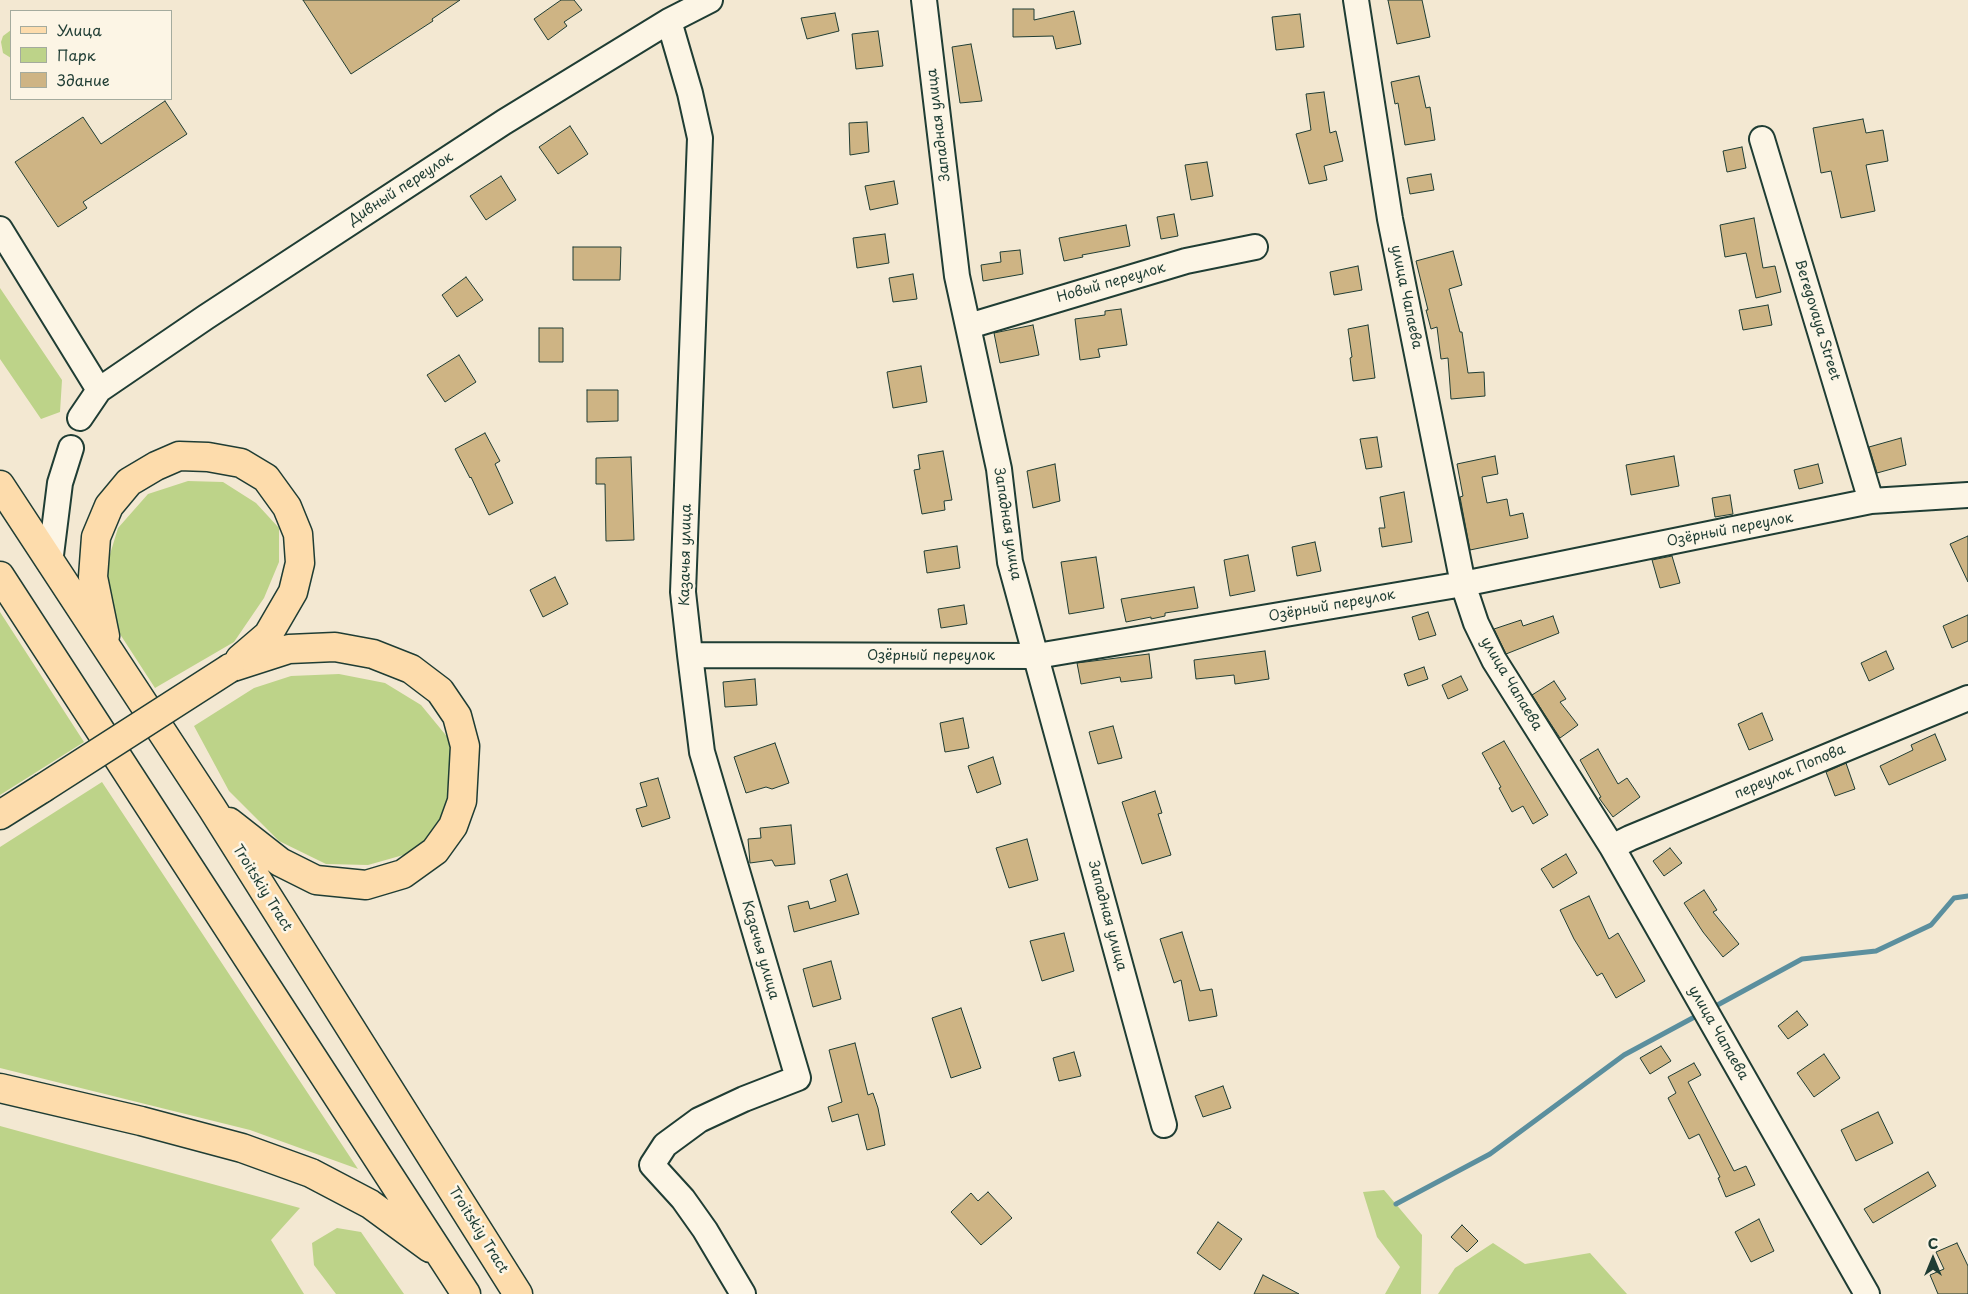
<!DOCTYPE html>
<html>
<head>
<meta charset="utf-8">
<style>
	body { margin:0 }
	#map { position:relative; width:1968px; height:1294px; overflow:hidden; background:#f3e8d2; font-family:"Playpen Sans",sans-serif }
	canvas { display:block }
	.legend { position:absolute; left:10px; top:10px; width:162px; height:90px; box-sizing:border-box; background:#fcf5e5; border:1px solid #a4ab9e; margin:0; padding:6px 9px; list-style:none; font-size:15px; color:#1f3d34 }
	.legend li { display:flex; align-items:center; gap:10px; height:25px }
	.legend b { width:25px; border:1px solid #a4ab9e }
	.north { position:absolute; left:1908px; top:1234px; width:50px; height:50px; -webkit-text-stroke:4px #fcf5e5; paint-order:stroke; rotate:0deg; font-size:14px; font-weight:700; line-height:20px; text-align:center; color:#1f3d34 }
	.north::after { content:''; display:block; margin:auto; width:18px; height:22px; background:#1f3d34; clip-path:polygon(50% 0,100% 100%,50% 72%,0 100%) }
</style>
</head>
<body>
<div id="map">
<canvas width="1968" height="1294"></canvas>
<ul class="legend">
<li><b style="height:6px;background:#fddcac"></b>Улица</li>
<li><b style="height:14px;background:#bdd389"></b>Парк</li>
<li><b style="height:14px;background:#ceb484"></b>Здание</li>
</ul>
<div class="north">С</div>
</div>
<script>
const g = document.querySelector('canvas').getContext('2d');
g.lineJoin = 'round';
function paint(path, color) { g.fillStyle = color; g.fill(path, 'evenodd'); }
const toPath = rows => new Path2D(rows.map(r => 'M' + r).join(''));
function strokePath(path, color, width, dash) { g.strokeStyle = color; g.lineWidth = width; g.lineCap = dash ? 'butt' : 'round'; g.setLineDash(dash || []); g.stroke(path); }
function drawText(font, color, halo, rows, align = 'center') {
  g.font = font + ' "Playpen Sans",sans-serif'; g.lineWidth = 5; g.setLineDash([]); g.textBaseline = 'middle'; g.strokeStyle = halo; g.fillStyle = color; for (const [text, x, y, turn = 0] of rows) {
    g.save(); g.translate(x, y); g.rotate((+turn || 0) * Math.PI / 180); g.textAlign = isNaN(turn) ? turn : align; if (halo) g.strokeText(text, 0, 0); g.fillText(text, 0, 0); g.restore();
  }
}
const green = toPath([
	[11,30,11,58,3,53,1,42,3,36],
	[0,288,62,380,60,412,41,419,0,359],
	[188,481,223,482,256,503,279,528,279,562,264,598,234,642,155,688,118,631,104,574,118,528,148,494],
	[0,612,84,742,0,795],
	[339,674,385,683,421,705,449,739,453,782,438,829,414,852,368,865,326,864,279,841,229,791,194,726,254,688,291,676],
	[102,782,358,1169,250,1130,0,1068,0,847],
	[0,1126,300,1208,271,1240,304,1294,0,1294],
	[1384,1190,1422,1235,1421,1294,1385,1294,1400,1267,1377,1237,1363,1192],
	[337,1228,361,1232,404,1294,336,1294,314,1265,312,1243],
	[1493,1243,1525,1264,1590,1253,1627,1294,1438,1294,1455,1268]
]);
const stream = toPath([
	[1712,1008,1802,959,1876,951,1931,925,1954,898,1968,896],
	[1396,1204,1490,1154,1624,1055,1700,1014]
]);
const building = toPath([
	[303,0,460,0,432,19,433,21,351,74,303,0],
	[561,0,574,0,582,10,564,22,567,26,548,40,534,19,561,0],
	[1388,0,1422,0,1430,37,1397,44,1388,0],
	[1013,9,1034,9,1034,20,1074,11,1081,44,1056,49,1053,36,1013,37,1013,9],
	[835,13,839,31,807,39,801,18,835,13],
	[1300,14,1304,47,1276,50,1272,17,1300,14],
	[878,31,883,66,856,69,852,34,878,31],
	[971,44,982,101,960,103,952,47,971,44],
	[1419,76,1426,108,1430,107,1435,140,1405,145,1398,103,1395,104,1391,82,1419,76],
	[1324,92,1330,133,1336,131,1343,161,1324,166,1327,180,1309,184,1296,134,1311,130,1306,94,1324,92],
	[165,101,187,134,83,202,87,208,58,227,15,162,83,117,101,144,165,101],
	[1863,119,1866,133,1883,130,1888,161,1866,165,1875,211,1841,218,1831,171,1821,173,1813,128,1863,119],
	[867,122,869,152,850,155,849,123,867,122],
	[570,126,588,154,558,174,539,147,570,126],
	[1742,147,1746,168,1727,172,1723,151,1742,147],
	[1207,162,1213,196,1191,200,1185,165,1207,162],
	[1431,174,1434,190,1410,194,1407,178,1431,174],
	[501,176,516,200,486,220,470,196,501,176],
	[894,181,898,204,870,210,865,186,894,181],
	[1174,214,1178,236,1161,239,1157,217,1174,214],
	[1754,218,1763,268,1775,266,1781,292,1756,298,1746,253,1725,257,1720,225,1754,218],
	[1126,225,1130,246,1082,255,1083,257,1064,261,1059,238,1126,225],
	[885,234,889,263,857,268,853,238,885,234],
	[573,247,621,247,620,280,573,280,573,247],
	[1020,250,1023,274,983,281,981,265,1001,262,1000,252,1020,250],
	[1453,251,1462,285,1449,289,1460,332,1462,332,1468,373,1484,372,1485,396,1451,399,1448,358,1441,359,1437,327,1431,329,1426,310,1428,310,1416,261,1453,251],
	[1358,266,1362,290,1334,295,1330,272,1358,266],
	[913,274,917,299,893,302,889,278,913,274],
	[466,277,483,300,457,317,442,295,466,277],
	[1768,305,1772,325,1743,330,1739,310,1768,305],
	[1121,309,1127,345,1098,349,1100,357,1080,360,1075,319,1105,315,1105,311,1121,309],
	[1033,325,1039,355,1000,363,994,333,1033,325],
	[1368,325,1375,378,1353,381,1350,358,1352,357,1348,329,1368,325],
	[539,328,563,328,563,362,539,362,539,328],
	[459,355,476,382,445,402,427,375,459,355],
	[921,366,927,402,893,408,887,372,921,366],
	[587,390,618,390,618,421,587,422,587,390],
	[485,433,500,461,495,464,513,503,489,515,471,477,470,478,455,449,485,433],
	[1377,437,1382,467,1366,469,1360,439,1377,437],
	[1901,438,1906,465,1877,473,1869,447,1901,438],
	[943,451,952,500,944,501,945,510,922,514,914,470,920,469,918,455,943,451],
	[1495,456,1498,474,1482,477,1487,503,1507,499,1510,516,1523,513,1528,538,1470,550,1460,497,1463,496,1457,464,1495,456],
	[1674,456,1679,486,1631,495,1626,465,1674,456],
	[631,457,634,540,606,541,605,484,596,484,596,458,631,457],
	[1055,464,1060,501,1033,508,1027,471,1055,464],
	[1818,464,1823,483,1799,489,1794,470,1818,464],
	[1404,492,1412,542,1382,547,1379,528,1385,528,1380,497,1404,492],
	[1730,495,1733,514,1715,517,1712,498,1730,495],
	[1968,536,1968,582,1950,544,1968,536],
	[1315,542,1321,571,1297,576,1292,547,1315,542],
	[957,546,960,568,927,573,924,551,957,546],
	[1248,555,1255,591,1230,596,1224,560,1248,555],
	[1672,556,1680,583,1660,588,1652,560,1672,556],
	[1096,557,1104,608,1069,614,1061,562,1096,557],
	[555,577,568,604,543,617,530,590,555,577],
	[1194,587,1198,608,1165,613,1165,616,1151,619,1151,617,1126,622,1121,599,1194,587],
	[964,605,967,624,941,628,938,609,964,605],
	[1428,612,1436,635,1419,640,1412,617,1428,612],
	[1968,615,1968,641,1952,648,1943,626,1968,615],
	[1553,616,1559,633,1506,654,1494,629,1521,620,1523,626,1553,616],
	[1265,651,1269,679,1235,684,1234,675,1196,679,1194,660,1265,651],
	[1886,651,1894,669,1869,681,1861,663,1886,651],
	[1149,654,1152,678,1121,682,1120,677,1081,684,1077,663,1149,654],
	[1424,667,1428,679,1408,686,1404,674,1424,667],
	[1461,676,1468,690,1448,699,1442,685,1461,676],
	[755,679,757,705,725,707,723,682,755,679],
	[1554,681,1566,699,1560,702,1578,725,1560,738,1532,695,1554,681],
	[1762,713,1773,740,1749,750,1738,724,1762,713],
	[963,718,969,748,945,752,940,723,963,718],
	[1113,726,1122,758,1098,764,1089,732,1113,726],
	[1935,734,1946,760,1889,785,1880,766,1913,750,1911,745,1935,734],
	[1504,741,1548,815,1533,824,1523,806,1512,812,1499,788,1501,787,1482,753,1504,741],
	[775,743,789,783,772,789,766,787,746,793,734,757,775,743],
	[1598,749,1618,784,1627,778,1640,797,1613,817,1599,798,1601,797,1580,760,1598,749],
	[993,757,1001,784,977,793,968,766,993,757],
	[1846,763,1855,789,1835,796,1826,772,1846,763],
	[658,778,670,818,642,827,636,809,647,806,640,783,658,778],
	[1155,791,1162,813,1158,814,1171,855,1142,864,1122,802,1155,791],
	[791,825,795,864,775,866,772,860,750,863,748,839,761,838,760,828,791,825],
	[1027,839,1038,880,1009,888,996,848,1027,839],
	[1670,848,1682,863,1664,876,1653,861,1670,848],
	[1566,854,1577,873,1553,888,1541,869,1566,854],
	[847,874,859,914,794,932,788,906,808,901,810,909,836,901,830,880,847,874],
	[1704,890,1717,910,1713,912,1739,944,1723,957,1703,932,1684,903,1704,890],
	[1589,896,1609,939,1618,933,1645,981,1616,998,1602,973,1597,976,1574,939,1560,910,1589,896],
	[1182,932,1200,991,1212,989,1217,1016,1189,1021,1181,980,1174,983,1160,939,1182,932],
	[1064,933,1074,971,1042,981,1030,941,1064,933],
	[831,961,841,999,813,1007,803,969,831,961],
	[961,1008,981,1068,951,1078,932,1018,961,1008],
	[1797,1011,1808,1025,1788,1039,1778,1026,1797,1011],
	[855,1043,868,1095,873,1093,878,1108,885,1145,867,1150,858,1114,832,1122,828,1107,842,1102,829,1050,855,1043],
	[1661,1046,1671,1061,1650,1074,1640,1058,1661,1046],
	[1074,1052,1081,1076,1059,1081,1053,1058,1074,1052],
	[1824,1054,1840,1078,1814,1097,1797,1073,1824,1054],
	[1694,1063,1701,1075,1688,1082,1734,1171,1746,1166,1755,1185,1726,1197,1718,1178,1720,1177,1699,1134,1689,1139,1668,1098,1676,1093,1668,1077,1694,1063],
	[1223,1086,1231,1108,1203,1117,1195,1096,1223,1086],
	[1878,1112,1893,1143,1856,1161,1841,1130,1878,1112],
	[1928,1172,1936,1186,1873,1223,1864,1209,1928,1172],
	[988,1192,1012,1218,981,1245,951,1212,971,1193,978,1201,988,1192],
	[1759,1219,1774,1251,1751,1262,1735,1232,1759,1219],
	[1218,1222,1242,1239,1220,1270,1197,1253,1218,1222],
	[1462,1225,1478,1241,1467,1252,1451,1237,1462,1225],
	[1957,1243,1968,1266,1968,1294,1938,1294,1930,1275,1944,1269,1936,1252,1957,1243],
	[1263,1275,1299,1294,1254,1294,1263,1275]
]);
const minor = toPath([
	[924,0,957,276,999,469,1010,562,1164,1125],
	[1356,0,1390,219,1463,584,1476,623,1494,660,1612,847,1867,1294],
	[669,21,690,93,700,138,683,592,690,655,702,752,798,1078,744,1099,699,1120,665,1145,652,1165,683,1199,705,1230,743,1294],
	[1762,139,1871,501],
	[0,229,99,390],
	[969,326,1186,261,1255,247],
	[80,418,99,390,206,317,504,122,669,21,710,0],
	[50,563,60,483,71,448],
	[690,655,1037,656,1463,584,1871,501,1968,495],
	[1612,847,1630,838,1968,698]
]);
const major = toPath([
	[0,485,212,808,518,1294],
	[0,576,466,1294],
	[105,636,93,577,96,537,109,506,129,482,156,466,179,456,208,457,241,463,266,478,287,507,298,534,300,563,293,592,268,635,240,659],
	[0,815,43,788],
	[229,822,280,862,316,880,366,885,403,874,435,851,453,826,462,801,465,746,457,716,440,691,411,669,373,654,335,647,289,649,230,668],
	[0,1088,141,1121,242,1148,311,1173,370,1204,430,1248]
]);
const majorBridge = toPath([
	[43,788,230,668]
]);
const streetNames = [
	["Западная улица",939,125,-97],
	["Дивный переулок",401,189,-33],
	["Новый переулок",1111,283,-16],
	["улица Чапаева",1406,297,78],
	["Beregovaya Street",1817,320,73],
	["Западная улица",1007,524,81],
	["Озёрный переулок",1730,530,-11],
	["Казачья улица",686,555,-89],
	["Озёрный переулок",1332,606,-10],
	["Озёрный переулок",931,656],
	["улица Чапаева",1511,684,59],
	["переулок Попова",1790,772,-23],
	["Troitskiy Tract",262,888,58],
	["Западная улица",1107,916,75],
	["Казачья улица",760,950,74],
	["улица Чапаева",1718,1033,60],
	["Troitskiy Tract",478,1230,58]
];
paint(green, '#bdd389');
strokePath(stream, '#5b8f9e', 5);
paint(building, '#ceb484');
strokePath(building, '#1f3d34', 1);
strokePath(minor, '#1f3d34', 28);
strokePath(major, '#1f3d34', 31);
strokePath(minor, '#fcf5e5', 24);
strokePath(major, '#fddcac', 28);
strokePath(majorBridge, '#1f3d34', 31, []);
strokePath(majorBridge, '#fddcac', 28);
drawText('14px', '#1f3d34', '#fcf5e5', streetNames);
</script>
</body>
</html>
